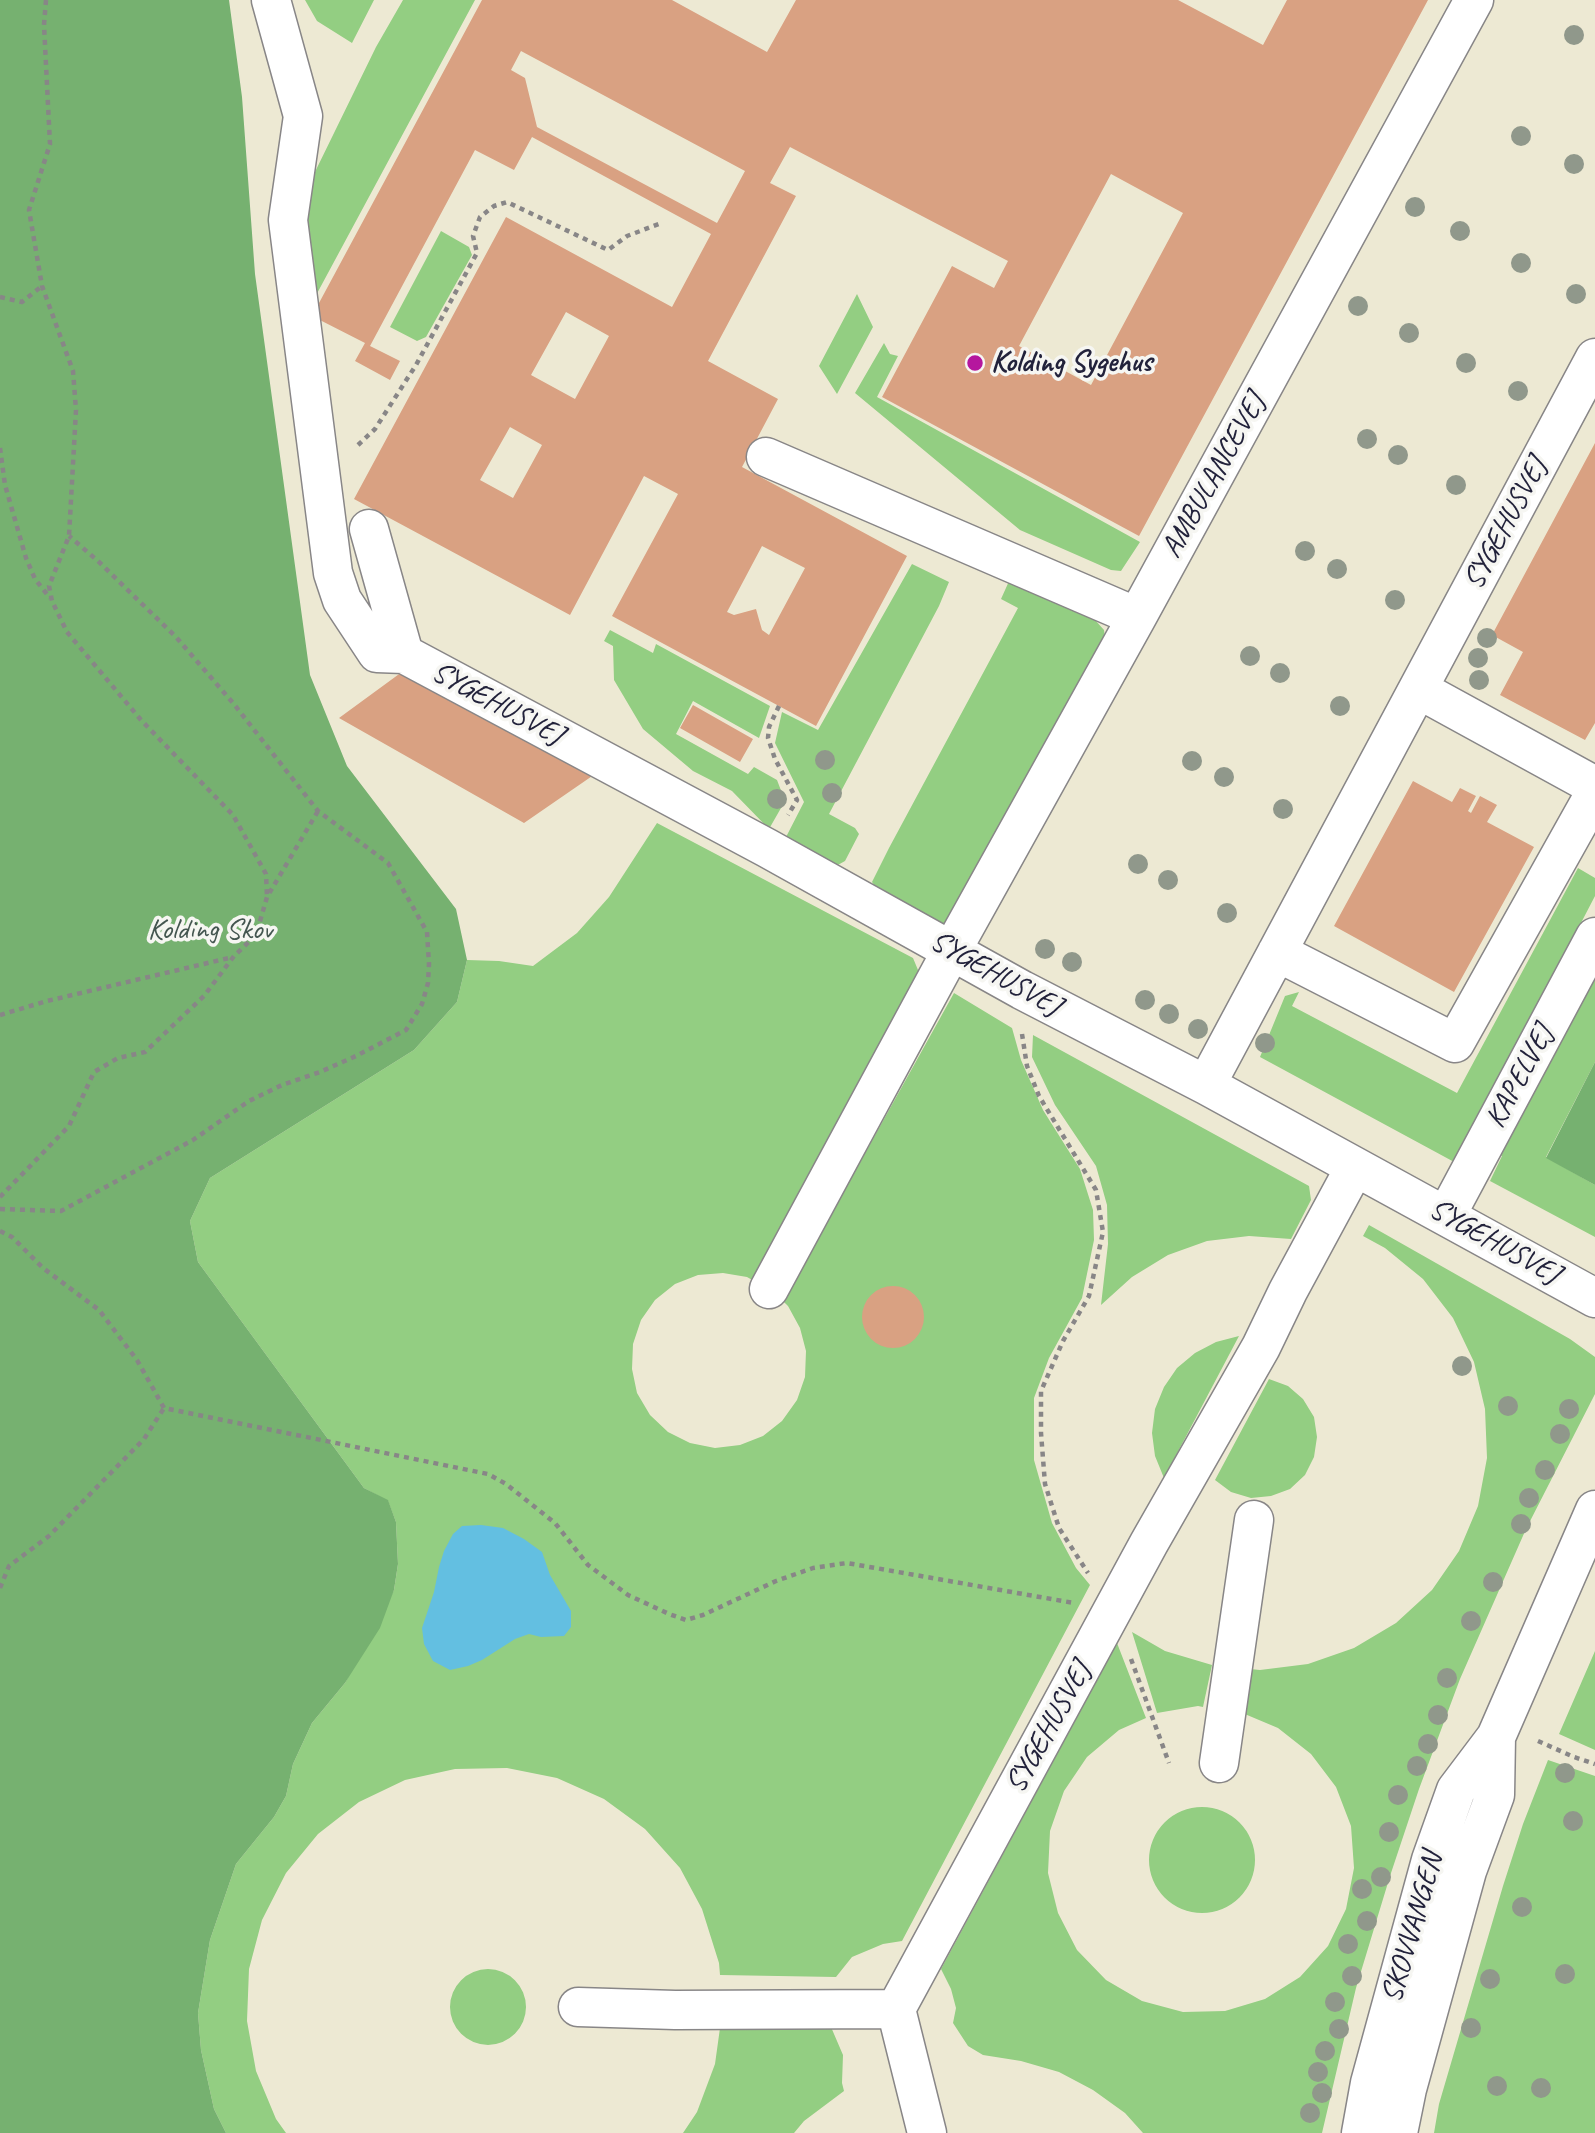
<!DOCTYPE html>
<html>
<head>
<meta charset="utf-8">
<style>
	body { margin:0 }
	canvas { display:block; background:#ede9d3 }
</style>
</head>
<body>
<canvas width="1595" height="2133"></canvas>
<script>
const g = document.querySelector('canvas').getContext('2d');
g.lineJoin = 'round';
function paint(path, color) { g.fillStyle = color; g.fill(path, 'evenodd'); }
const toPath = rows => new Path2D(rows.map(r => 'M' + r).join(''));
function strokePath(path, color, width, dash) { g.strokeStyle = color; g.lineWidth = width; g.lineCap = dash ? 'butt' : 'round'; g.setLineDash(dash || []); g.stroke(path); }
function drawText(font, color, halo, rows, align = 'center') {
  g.font = font + ' Caveat,sans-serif'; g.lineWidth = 7; g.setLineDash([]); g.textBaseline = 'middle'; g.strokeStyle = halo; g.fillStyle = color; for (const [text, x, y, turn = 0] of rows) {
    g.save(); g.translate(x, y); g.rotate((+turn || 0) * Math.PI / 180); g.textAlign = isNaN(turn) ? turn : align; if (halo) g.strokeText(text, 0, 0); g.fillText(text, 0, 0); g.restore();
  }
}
const green = toPath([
	[305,0,374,0,352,43,317,21],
	[403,0,475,0,307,312,303,248,313,176,376,47],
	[441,231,469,247,472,255,426,337,417,341,390,327],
	[857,294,873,327,837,394,819,366],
	[884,343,890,354,898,356,877,397,1140,542,1121,571,1111,570,1020,530,855,393],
	[912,564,949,582,939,606,829,814,855,828,859,834,845,861,836,866,785,839,804,802,775,743,782,712,818,730],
	[1010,579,1095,620,1104,630,1105,638,948,928,878,890,872,882,889,848,1018,608,1001,599],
	[610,630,653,653,656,644,770,706,759,738,693,701,676,734,748,774,754,767,777,780,785,801,769,829,732,791,693,771,643,729,614,680,613,646,604,641],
	[657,823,913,958,918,970,917,984,761,1285,747,1277,723,1273,698,1275,675,1284,655,1300,641,1320,633,1344,632,1369,637,1393,650,1415,668,1432,690,1443,715,1448,740,1445,763,1436,782,1421,797,1400,805,1377,806,1351,800,1328,788,1306,783,1301,954,993,1012,1028,1021,1060,1043,1110,1080,1169,1093,1210,1094,1240,1082,1298,1049,1358,1034,1398,1034,1460,1052,1523,1076,1568,1090,1585,902,1941,883,1944,852,1957,836,1977,720,1975,719,1963,702,1909,680,1868,645,1829,604,1799,557,1778,507,1768,455,1769,405,1780,359,1802,318,1834,286,1873,262,1920,249,1969,247,2021,256,2071,276,2119,286,2133,226,2133,214,2109,201,2050,198,2013,210,1940,236,1864,274,1817,286,1796,293,1764,312,1723,345,1683,394,1590,398,1564,396,1522,388,1501,364,1488,198,1262,190,1221,210,1178,414,1050,457,1002,467,960,499,961,533,966,577,933,609,897],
	[1578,868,1595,878,1595,896,1456,1163,1260,1057,1285,996,1299,992,1292,1006,1457,1093],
	[1595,972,1595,1062,1546,1157,1595,1185,1595,1237,1490,1181,1502,1156,1497,1153],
	[1033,1035,1309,1186,1311,1200,1291,1239,1249,1236,1207,1241,1168,1255,1132,1277,1101,1305,1108,1244,1107,1205,1096,1166,1055,1105,1032,1057],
	[1369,1225,1570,1339,1595,1357,1595,1394,1526,1529,1460,1679,1419,1789,1390,1876,1356,1988,1322,2133,1143,2133,1125,2113,1093,2090,1059,2072,1021,2061,983,2055,968,2046,953,2023,956,2008,951,1989,941,1969,1117,1643,1146,1718,1119,1730,1087,1757,1064,1791,1050,1831,1048,1873,1058,1913,1077,1950,1106,1980,1142,2001,1183,2012,1225,2011,1265,1999,1300,1977,1328,1946,1346,1909,1354,1868,1351,1826,1336,1787,1311,1754,1278,1728,1240,1712,1250,1669,1260,1670,1308,1664,1354,1648,1396,1623,1432,1590,1459,1551,1478,1506,1487,1458,1485,1409,1474,1362,1453,1318,1423,1279,1385,1248,1363,1236],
	[1239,1336,1164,1478,1155,1456,1152,1433,1155,1409,1164,1387,1177,1368,1195,1353,1216,1342],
	[1269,1379,1288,1386,1303,1399,1314,1417,1317,1437,1314,1457,1305,1475,1290,1489,1271,1496,1251,1498,1231,1492,1215,1480],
	[1132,1632,1165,1651,1212,1665,1203,1707,1198,1706,1157,1713],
	[1595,1651,1595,1750,1559,1734],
	[1548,1760,1595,1776,1595,2133,1434,2133,1439,2104,1503,1886,1523,1824],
	'1149 1860a53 53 0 1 1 106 0a53 53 0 1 1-106 0Z',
	'450 2007a38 38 0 1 1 76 0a38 38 0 1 1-76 0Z',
	[831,2027,843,2055,842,2083,844,2091,804,2121,794,2133,683,2133,697,2112,715,2064,720,2028]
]);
const forest = toPath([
	[0,0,229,0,242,97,255,274,310,675,347,766,456,909,467,960,457,1002,414,1050,210,1178,190,1221,198,1262,364,1488,388,1500,396,1522,398,1564,394,1590,380,1628,345,1683,312,1723,293,1764,286,1796,274,1817,236,1864,210,1940,198,2013,201,2050,214,2109,226,2133,0,2133],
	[1595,1062,1595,1185,1546,1158]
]);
const water = toPath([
	[481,1525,503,1528,524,1539,542,1552,550,1575,571,1611,571,1627,564,1636,541,1637,529,1634,515,1639,482,1660,468,1666,450,1670,433,1661,424,1644,422,1628,434,1592,439,1567,444,1551,453,1534,462,1526]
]);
const building = toPath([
	[482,0,672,0,767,52,796,0,1178,0,1263,45,1287,0,1428,0,1139,536,882,397,952,266,994,288,1008,261,790,147,770,183,796,196,708,361,778,399,742,467,907,556,816,726,612,616,678,494,644,476,570,615,354,499,506,217,672,307,711,234,532,137,514,170,475,150,370,346,400,361,390,380,355,361,365,343,312,316],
	[521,51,745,171,717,223,537,127,525,78,511,70],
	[1111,174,1183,213,1091,385,1019,346],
	[566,312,609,336,575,399,531,375],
	[510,427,542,445,513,498,480,480],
	[762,546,805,568,769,635,762,630,756,609,734,615,727,612],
	[1595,443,1595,723,1585,740,1500,695,1523,652,1492,635],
	[406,669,598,772,524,823,339,718],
	[693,705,753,739,740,762,680,728],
	[1413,781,1452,802,1460,788,1476,796,1468,811,1471,813,1480,796,1497,805,1487,822,1534,847,1454,992,1334,926],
	'862 1317a31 31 0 1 1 62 0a31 31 0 1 1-62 0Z'
]);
const path = toPath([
	[46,0,44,25,50,144,29,210,42,286,73,371,76,410,69,536,49,586,52,601,67,632,141,720,233,815,266,874,267,897],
	[0,297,22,302,42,286],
	[358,445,375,429,416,365,477,253,473,236,480,217,494,206,507,202,608,250,627,236,659,224],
	[0,448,5,485,26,558,35,579,50,598],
	[779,706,769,727,768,738,775,759,797,800,788,815],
	[0,1015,47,1001,233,957],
	[1022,1034,1027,1066,1039,1096,1096,1190,1103,1232,1089,1296,1063,1341,1041,1391,1041,1433,1045,1484,1059,1528,1088,1573],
	[0,1197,69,1126,94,1072,118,1058,145,1052,204,996,234,956,256,935,267,897,318,811],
	[0,1209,61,1211,193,1140,249,1101,282,1085,320,1072,356,1056,406,1030,422,1004,428,983,429,964,427,932,388,863,318,811,233,703,176,637,98,561,69,536],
	[0,1231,12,1237,43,1268,99,1310,137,1360,164,1408,488,1474,506,1484,555,1523,588,1565,628,1595,669,1614,686,1620,703,1615,776,1581,813,1568,847,1563,1074,1603],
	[0,1588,9,1566,49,1536,144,1439,164,1408],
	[1131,1659,1169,1763],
	[1538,1741,1574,1757,1595,1764]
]);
const minor = toPath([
	[271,0,303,116,288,220,333,573,342,600,377,653,404,654,767,848,1022,990,1206,1085,1595,1298],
	[766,457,1137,617],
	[369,529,404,654],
	[1418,689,1595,786],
	[1277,952,1455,1043,1595,793],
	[1206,1085,1595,358],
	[1446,1216,1595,937],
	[769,1289,952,950,1137,617,1474,0],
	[1219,1763,1254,1520],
	[578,2007,675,2010,896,2009,1149,1543,1261,1347,1288,1291,1355,1167],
	[896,2009,927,2133],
	[1361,2133,1370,2083,1431,1860,1456,1790,1496,1737,1595,1510],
	[1398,2133,1407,2089,1467,1871,1495,1795,1496,1737]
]);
const trees = [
	[1574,35],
	[1521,136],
	[1574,164],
	[1415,207],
	[1460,231],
	[1521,263],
	[1576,294],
	[1358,306],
	[1409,333],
	[1466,363],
	[1518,391],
	[1367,439],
	[1398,455],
	[1456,485],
	[1305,551],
	[1337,569],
	[1395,600],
	[1487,638],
	[1250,656],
	[1478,658],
	[1280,673],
	[1479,680],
	[1340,706],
	[825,760],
	[1192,761],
	[1224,777],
	[832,793],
	[777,799],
	[1283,809],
	[1138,864],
	[1168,880],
	[1227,913],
	[1045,949],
	[1072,962],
	[1145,1000],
	[1169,1014],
	[1198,1029],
	[1265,1043],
	[1462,1366],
	[1508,1406],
	[1569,1409],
	[1560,1434],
	[1545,1470],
	[1529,1498],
	[1521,1524],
	[1493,1582],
	[1471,1621],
	[1447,1678],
	[1438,1715],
	[1428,1744],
	[1417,1766],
	[1565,1773],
	[1398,1795],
	[1573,1821],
	[1389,1832],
	[1381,1877],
	[1362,1889],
	[1522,1907],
	[1367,1921],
	[1348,1944],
	[1565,1974],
	[1352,1976],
	[1490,1979],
	[1335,2002],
	[1471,2028],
	[1339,2029],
	[1325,2051],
	[1318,2072],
	[1497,2086],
	[1541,2088],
	[1322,2093],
	[1310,2113]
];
const markers = [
	[975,363,9,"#b5179e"]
];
const poiNames = [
	["Kolding Sygehus",991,363]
];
const streetNames = [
	["AMBULANCEVEJ",1214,476,-61],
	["SYGEHUSVEJ",1506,524,-62],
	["SYGEHUSVEJ",497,704,28],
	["SYGEHUSVEJ",995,974,29],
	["KAPELVEJ",1520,1077,-62],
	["SYGEHUSVEJ",1494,1242,29],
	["SYGEHUSVEJ",1049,1728,-61],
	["SKOVVANGEN",1413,1928,-74]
];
const parkNames = [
	["Kolding Skov",210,930]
];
paint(green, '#93ce82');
paint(forest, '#76b170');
paint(water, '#63bfe1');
paint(building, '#d9a182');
strokePath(minor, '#888687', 41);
strokePath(path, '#888687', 4.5, [5, 5]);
strokePath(minor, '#fff', 38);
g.fillStyle = '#90988b';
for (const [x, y] of trees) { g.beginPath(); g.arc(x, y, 10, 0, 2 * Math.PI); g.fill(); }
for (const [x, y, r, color] of markers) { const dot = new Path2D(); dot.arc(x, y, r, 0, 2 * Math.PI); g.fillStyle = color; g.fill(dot); strokePath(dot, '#f6f6f2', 2.5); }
drawText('bold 30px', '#22223b', '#f6f6f2', poiNames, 'left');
drawText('30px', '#22223b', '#f6f6f2', streetNames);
drawText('30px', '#445650', '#f6f6f2', parkNames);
</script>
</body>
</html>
